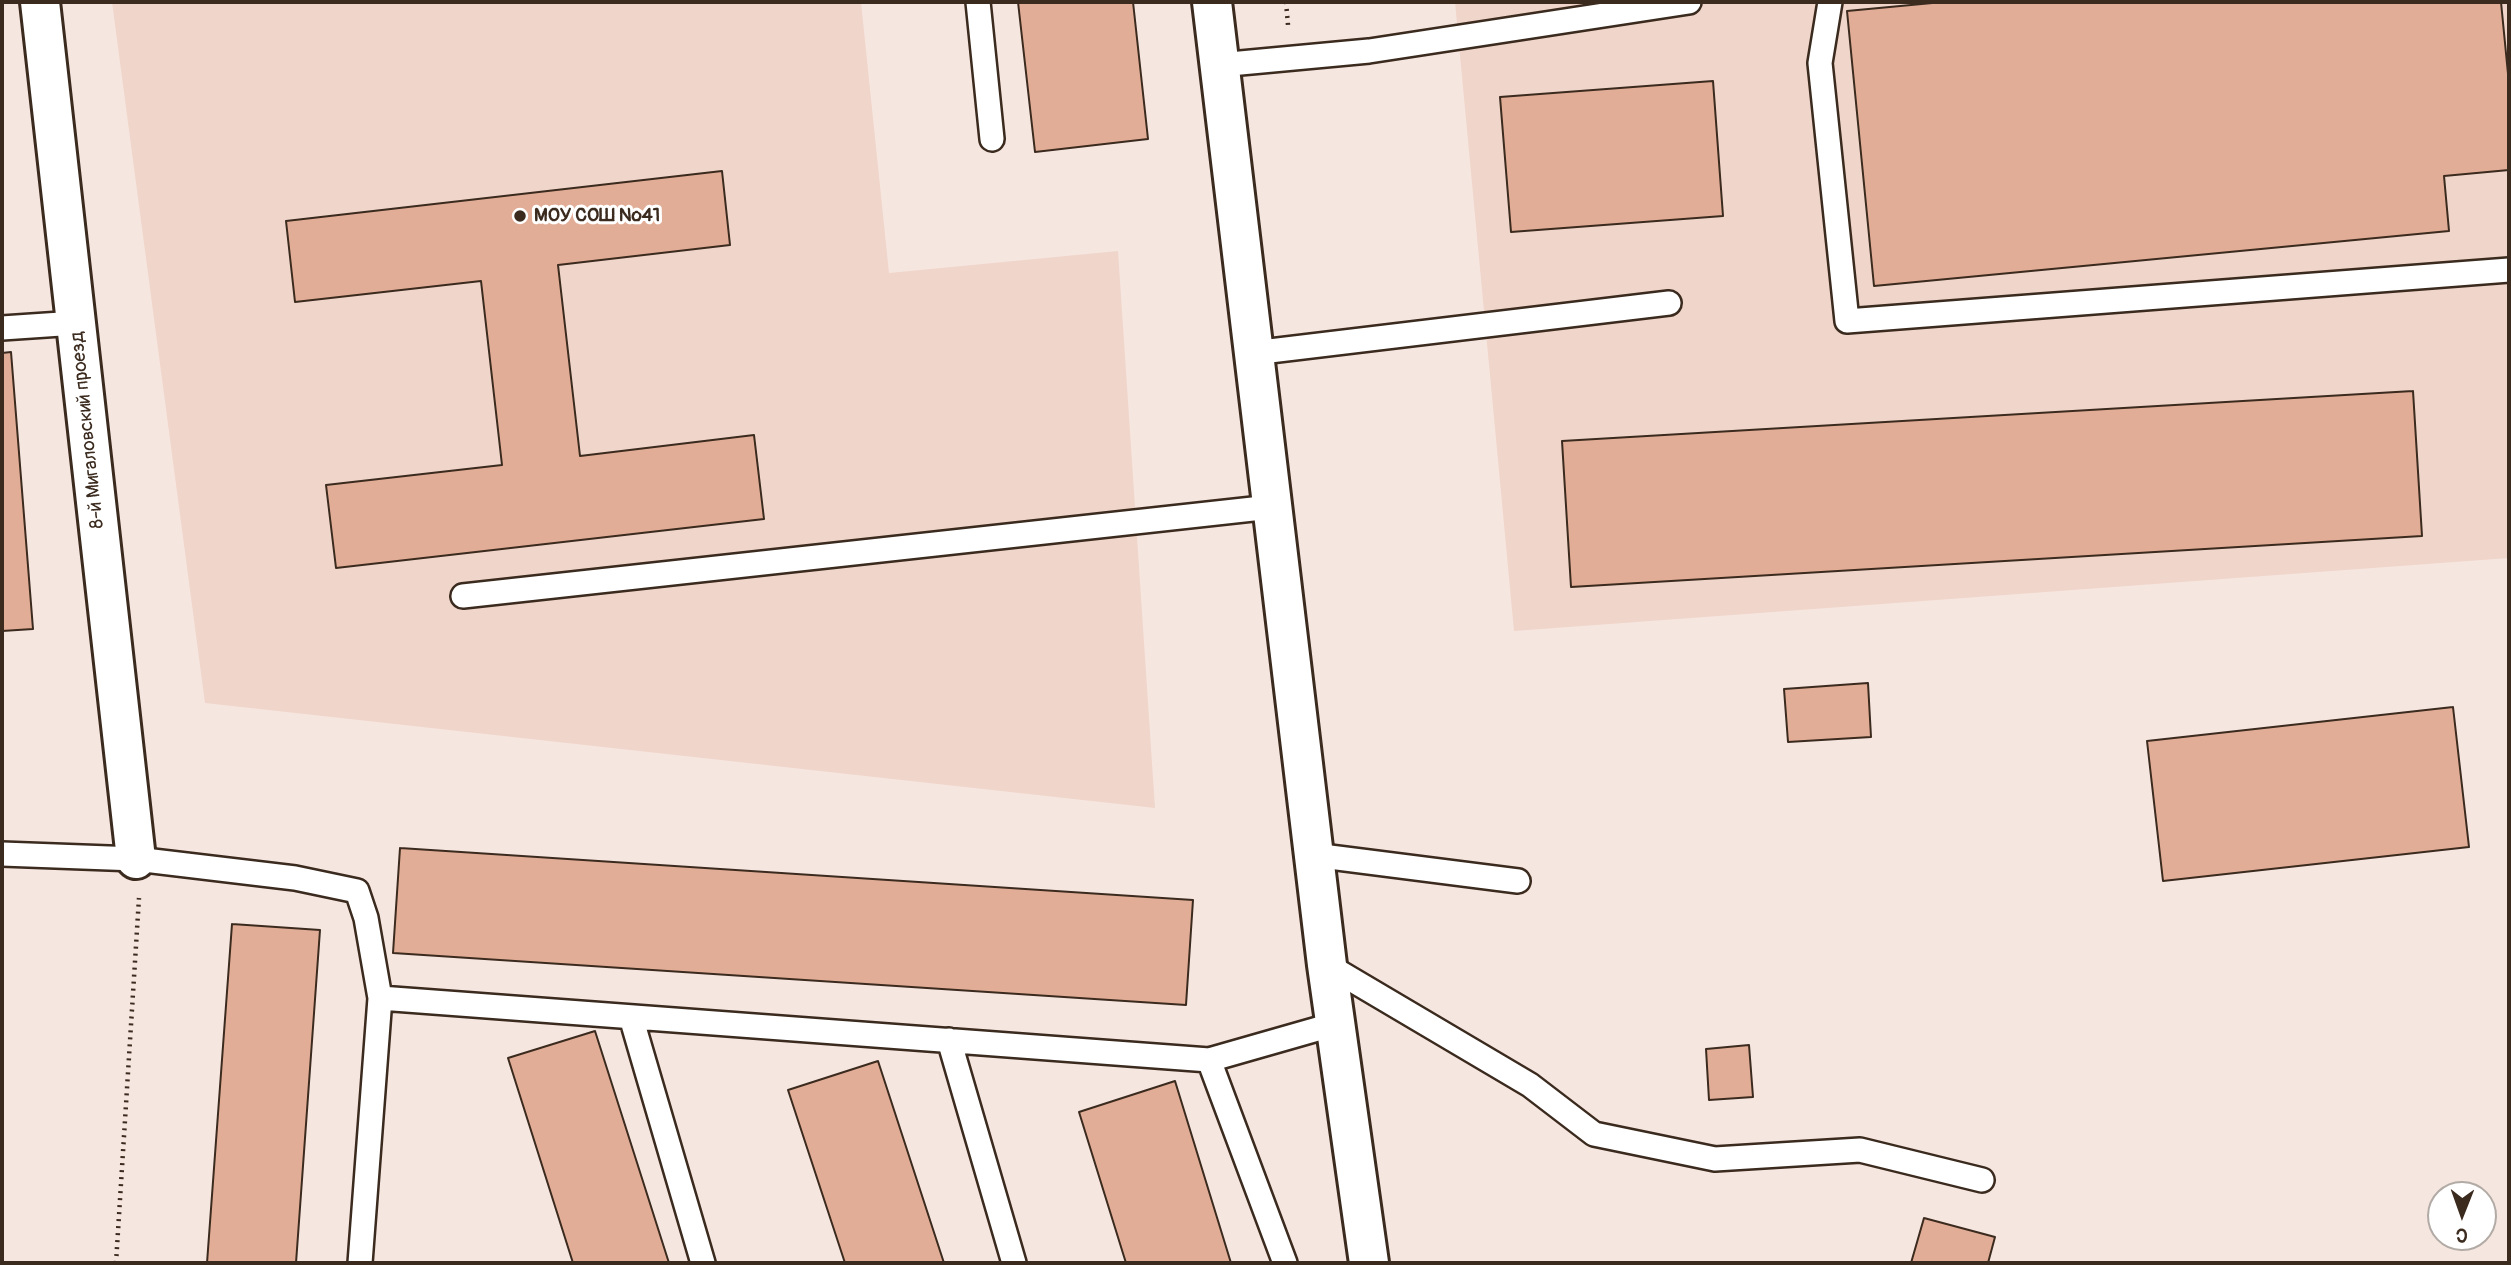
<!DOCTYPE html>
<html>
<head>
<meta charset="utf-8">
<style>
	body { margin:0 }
	#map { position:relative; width:2511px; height:1265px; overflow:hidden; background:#f6e6e0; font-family:Pangolin,sans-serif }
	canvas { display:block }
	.frame { position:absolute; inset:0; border:4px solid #3b2a1e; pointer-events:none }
	.north { position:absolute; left:2427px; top:1181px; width:70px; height:70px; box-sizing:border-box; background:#fff; border:2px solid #b1aaa5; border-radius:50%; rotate:181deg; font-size:19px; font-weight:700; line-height:28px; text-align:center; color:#3b2a1e }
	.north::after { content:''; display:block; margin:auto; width:24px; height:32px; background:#3b2a1e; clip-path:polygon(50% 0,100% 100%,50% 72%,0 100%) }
</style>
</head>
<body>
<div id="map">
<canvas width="2511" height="1265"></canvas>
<div class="frame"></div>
<div class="north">С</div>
</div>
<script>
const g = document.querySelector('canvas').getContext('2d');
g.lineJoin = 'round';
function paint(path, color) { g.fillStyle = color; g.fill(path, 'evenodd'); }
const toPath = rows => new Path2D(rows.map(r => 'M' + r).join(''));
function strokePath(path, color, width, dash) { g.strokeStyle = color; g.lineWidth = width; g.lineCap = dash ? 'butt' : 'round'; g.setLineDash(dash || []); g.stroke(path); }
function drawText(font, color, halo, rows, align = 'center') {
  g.font = font + ' Pangolin,sans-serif'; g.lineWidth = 6; g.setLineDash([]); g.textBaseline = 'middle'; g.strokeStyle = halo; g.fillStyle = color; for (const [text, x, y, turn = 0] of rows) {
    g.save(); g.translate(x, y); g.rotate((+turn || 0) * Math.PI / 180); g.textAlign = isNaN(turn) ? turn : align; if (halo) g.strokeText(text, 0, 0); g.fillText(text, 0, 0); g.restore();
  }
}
const built = toPath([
	[112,2,861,2,889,273,1118,251,1155,808,205,703],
	[1455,2,2509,2,2509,558,1514,631]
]);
const building = toPath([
	[1018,2,1133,2,1148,139,1035,152,1018,2],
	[1943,2,2501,2,2509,84,2509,170,2444,176,2449,231,1874,286,1847,11,1943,2],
	[1713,81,1723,216,1511,232,1500,97,1713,81],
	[722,171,730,245,558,265,580,456,754,435,764,519,336,568,326,485,502,465,481,281,295,302,286,221,722,171],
	[11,352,33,629,2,631,2,353,11,352],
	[2413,391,2422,536,1571,587,1562,441,2413,391],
	[1868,683,1871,737,1788,742,1784,689,1868,683],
	[2453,707,2469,847,2163,881,2147,741,2453,707],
	[400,848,1193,900,1186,1005,393,953,400,848],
	[232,924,320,930,296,1263,207,1263,232,924],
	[595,1031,669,1263,573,1263,508,1058,595,1031],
	[1749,1045,1753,1097,1709,1100,1706,1049,1749,1045],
	[878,1061,944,1263,845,1263,788,1090,878,1061],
	[1175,1081,1231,1263,1126,1263,1079,1112,1175,1081],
	[1924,1218,1995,1237,1988,1263,1911,1263,1924,1218]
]);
const path = toPath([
	[1286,2,1288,25],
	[116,1263,139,898]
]);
const lane = toPath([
	[978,2,992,139],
	[1830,2,1820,63,1847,321,2509,270],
	[1219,65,1369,51,1689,2],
	[2,328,76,323],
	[1253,353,1669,303],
	[463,596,1271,507],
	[2,854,136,859,295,878,357,891,366,918,380,998],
	[1314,855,1518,881],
	[1327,965,1530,1085,1594,1134,1715,1159,1860,1150,1982,1180],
	[631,1017,703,1263],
	[949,1040,1014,1263],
	[360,1263,380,998,1209,1060],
	[1285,1263,1209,1060,1335,1024]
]);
const street = toPath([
	[40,2,136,859],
	[1212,2,1327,965,1369,1263]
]);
const markers = [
	[520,216,7,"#3b2a1e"]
];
const poiNames = [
	["МОУ СОШ №41",534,216]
];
const streetNames = [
	["8-й Мигаловский проезд",88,430,-96]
];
paint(built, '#f0d5ca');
paint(building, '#e2ad96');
strokePath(building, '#3b2a1e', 2);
strokePath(lane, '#3b2a1e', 28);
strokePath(street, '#3b2a1e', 44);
strokePath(path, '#3b2a1e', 4.5, [2, 5]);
strokePath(lane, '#fff', 23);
strokePath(street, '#fff', 38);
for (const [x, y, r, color] of markers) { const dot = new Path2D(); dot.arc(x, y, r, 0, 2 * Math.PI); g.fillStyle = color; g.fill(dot); strokePath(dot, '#fff', 2.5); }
drawText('bold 19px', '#3b2a1e', '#fff', poiNames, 'left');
drawText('19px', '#3b2a1e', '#fff', streetNames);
</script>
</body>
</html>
